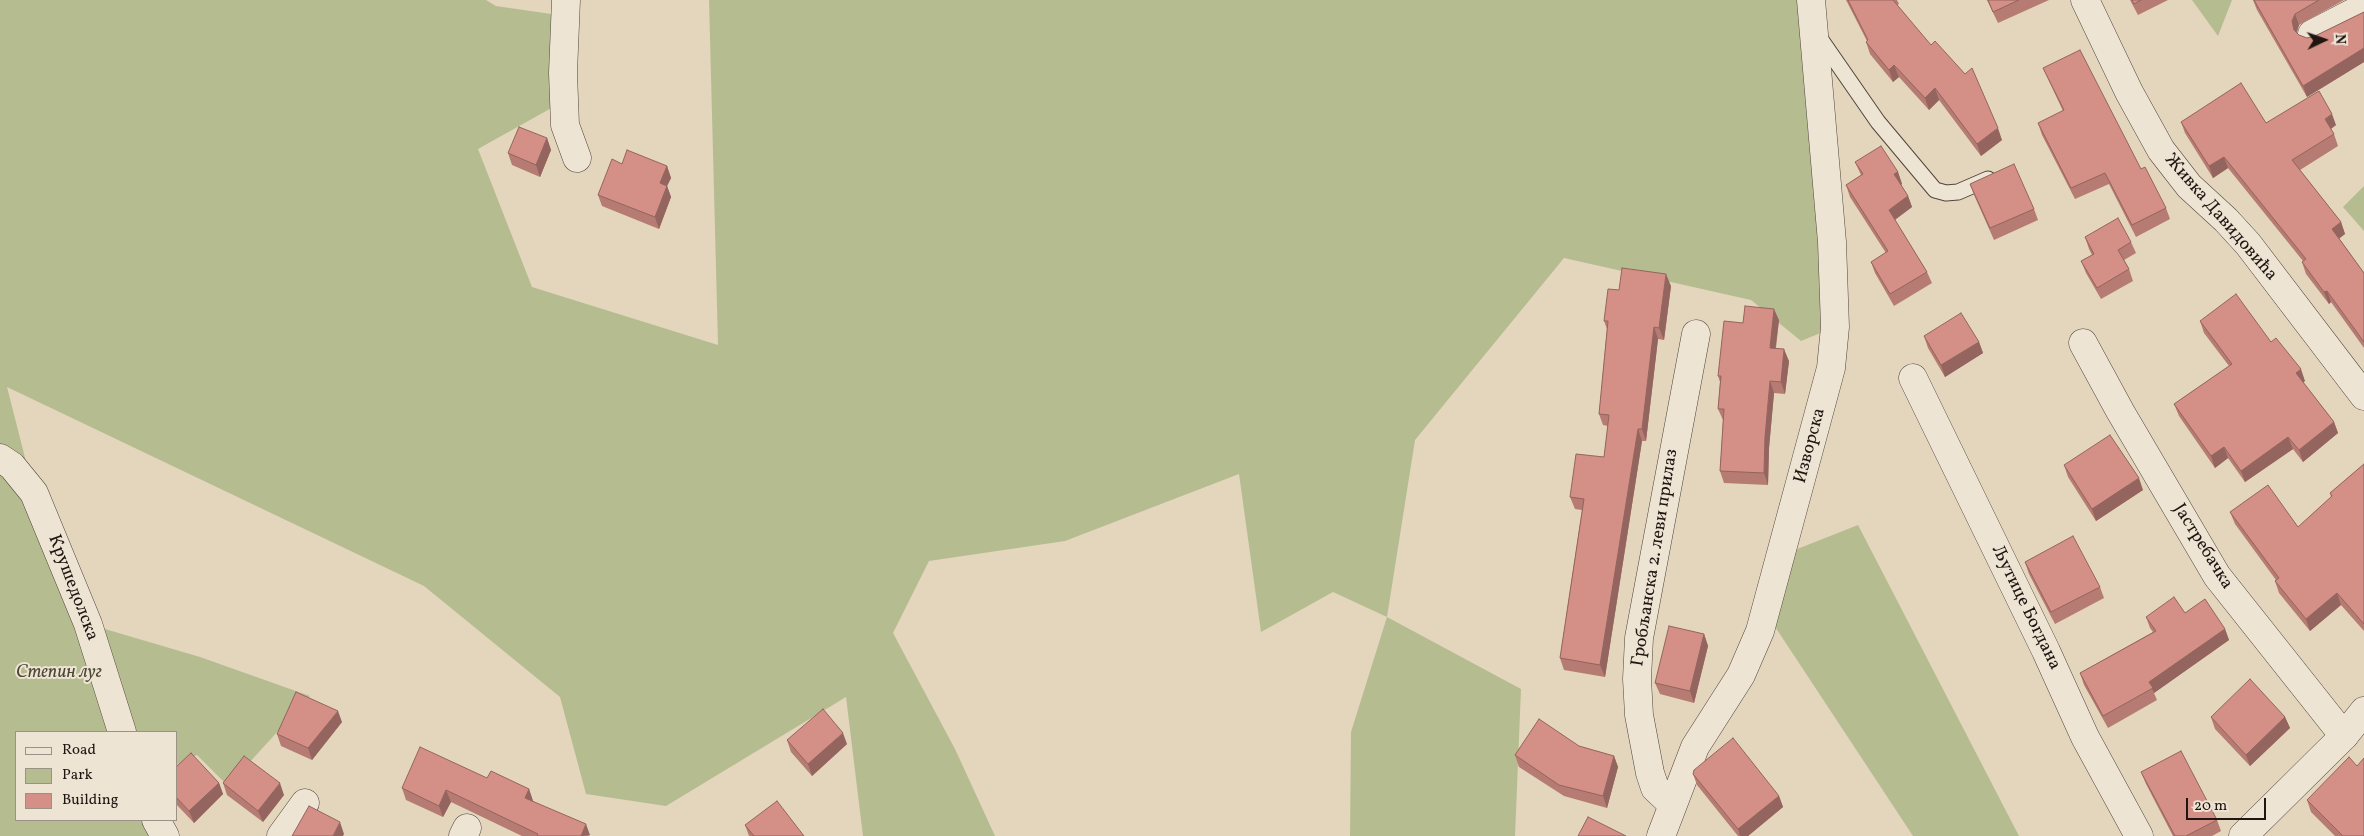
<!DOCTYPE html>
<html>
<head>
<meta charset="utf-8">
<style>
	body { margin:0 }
	#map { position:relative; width:2364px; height:836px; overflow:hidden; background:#e4d5bd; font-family:Vollkorn,serif }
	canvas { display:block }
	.legend { position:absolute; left:15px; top:731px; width:162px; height:90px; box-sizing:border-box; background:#ede4d4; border:1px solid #9b9186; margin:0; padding:6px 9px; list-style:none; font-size:15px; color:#201510 }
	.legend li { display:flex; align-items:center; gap:10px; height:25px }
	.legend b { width:25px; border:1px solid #9b9186 }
	.north { position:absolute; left:2299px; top:15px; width:50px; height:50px; -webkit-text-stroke:4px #ede4d4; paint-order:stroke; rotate:87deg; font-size:14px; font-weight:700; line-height:20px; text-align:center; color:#201510 }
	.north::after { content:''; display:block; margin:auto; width:18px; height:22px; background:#201510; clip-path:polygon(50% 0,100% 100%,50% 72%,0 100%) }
	.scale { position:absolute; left:2186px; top:798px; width:80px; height:22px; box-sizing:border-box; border:2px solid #201510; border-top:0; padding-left:6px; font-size:15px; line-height:18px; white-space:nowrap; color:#201510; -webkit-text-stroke:4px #ede4d4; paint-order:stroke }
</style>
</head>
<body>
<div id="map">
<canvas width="2364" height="836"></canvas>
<ul class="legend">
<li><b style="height:6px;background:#ede4d4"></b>Road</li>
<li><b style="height:14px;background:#b5bd90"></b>Park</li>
<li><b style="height:14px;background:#d48f86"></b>Building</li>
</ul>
<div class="north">N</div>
<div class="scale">20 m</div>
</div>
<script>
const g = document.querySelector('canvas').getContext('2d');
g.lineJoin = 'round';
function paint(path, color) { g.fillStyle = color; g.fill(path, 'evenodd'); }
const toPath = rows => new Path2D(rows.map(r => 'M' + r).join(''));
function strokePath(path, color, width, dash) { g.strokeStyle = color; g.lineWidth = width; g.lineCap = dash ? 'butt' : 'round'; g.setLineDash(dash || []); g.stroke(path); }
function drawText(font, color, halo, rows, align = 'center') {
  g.font = font + ' Vollkorn,serif'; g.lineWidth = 4; g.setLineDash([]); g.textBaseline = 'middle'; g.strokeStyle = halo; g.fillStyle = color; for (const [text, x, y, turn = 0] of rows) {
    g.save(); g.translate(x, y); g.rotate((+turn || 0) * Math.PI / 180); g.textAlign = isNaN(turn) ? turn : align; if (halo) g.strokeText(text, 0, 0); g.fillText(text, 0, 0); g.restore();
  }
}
const green = toPath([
	[0,0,486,0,496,6,565,16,564,101,478,149,532,287,718,345,709,0,1811,0,1835,327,1801,341,1751,300,1564,258,1415,440,1387,617,1521,689,1515,836,1350,836,1351,732,1387,617,1333,592,1261,632,1239,474,1065,541,929,561,893,633,955,749,995,836,863,836,846,697,666,806,586,794,560,697,424,586,7,387,34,493,88,624,200,657,310,696,228,786,197,755,176,765,176,732,16,732,16,820,156,820,165,836,0,836],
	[2192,0,2232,0,2218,36],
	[2364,186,2364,231,2343,207],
	[1858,525,2019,836,1913,836,1766,613,1782,555]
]);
const service = toPath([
	[1817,34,1878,122,1935,190,1946,193,1958,192,1988,179]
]);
const minor = toPath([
	[566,0,563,73,565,125,577,158],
	[2085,0,2129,92,2161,150,2189,186,2226,220,2248,244,2364,396],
	[2312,34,2364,7],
	[2083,343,2120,411,2217,576,2344,736],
	[1913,378,2046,651,2085,737,2139,836],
	[0,458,12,466,34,493,88,624,122,732],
	[1672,804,1655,788,1650,773,1639,715,1637,679,1639,638,1696,334],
	[156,820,165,836],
	[281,836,305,803],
	[463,836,467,828],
	[1661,836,1695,747,1741,675,1760,631,1831,368,1835,327,1832,242,1811,0]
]);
const tertiary = toPath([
	[2243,836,2344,736,2364,711]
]);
const wall = toPath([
	[1846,0,1897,0,1899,4,1897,5,2002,140,1981,156,1939,100,1929,110,1899,77,1893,82,1870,54,1866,42,1867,41],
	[1987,0,2049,0,1998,23],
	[2130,0,2168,0,2138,15],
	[2253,0,2344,0,2299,25,2297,33,2299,35,2307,38,2315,36,2364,12,2364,62,2307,97,2257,10],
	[2043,68,2141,169,2166,208,2170,219,2136,237,2109,184,2075,199,2042,135,2038,123,2063,111,2048,79],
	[2181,122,2266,123,2336,125,2331,129,2334,134,2338,146,2300,170,2341,222,2345,234,2339,238,2364,273,2364,348,2331,302,2329,304,2306,274,2302,262,2303,261,2228,168,2213,178,2185,133],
	[547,138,551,150,540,177,512,165,508,153],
	[1855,162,1898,172,1902,184,1901,185,1908,196,1912,207,1895,220,1927,272,1932,283,1894,306,1875,273,1871,262,1886,253,1850,197,1846,185,1861,175],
	[622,164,667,166,671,178,667,186,671,197,659,229,602,206,598,195],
	[1970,184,2034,209,2038,220,1994,240,1974,195],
	[2085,237,2131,242,2136,253,2124,260,2129,269,2133,281,2101,299,2086,273,2081,261,2092,255,2089,249],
	[1671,286,1664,340,1658,339,1646,441,1642,441,1605,677,1564,670,1560,658,1582,510,1575,509,1570,497,1604,457,1608,426,1603,425,1599,414,1607,329,1604,321,1619,290],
	[1779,320,1776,348,1789,361,1785,394,1774,393,1769,448,1768,485,1724,483,1720,471,1723,420,1718,409,1720,382,1718,376,1743,323],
	[2200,321,2271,342,2305,381,2303,382,2334,422,2338,433,2303,462,2293,449,2245,482,2228,458,2215,468,2179,416,2174,404,2229,366,2204,333],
	[1924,336,1979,342,1983,353,1945,377,1928,348],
	[2364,464,2364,631,2341,605,2310,631,2279,593,2275,581,2276,580,2235,524,2230,512,2298,527,2331,497,2330,493],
	[2064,465,2143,490,2096,521,2068,477],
	[2025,562,2100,587,2104,598,2055,624,2029,574],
	[2185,613,2225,629,2229,640,2154,693,2157,700,2108,728,2084,685,2080,673,2153,632,2150,628,2146,617],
	[1704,634,1708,646,1694,703,1660,694,1655,683],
	[2211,717,2285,717,2290,728,2250,766,2215,729],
	[342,722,312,760,281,746,277,734],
	[787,740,847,744,812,776,791,752],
	[1579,746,1614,756,1618,767,1607,808,1564,796,1519,767,1515,755],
	[176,767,219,783,223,794,194,823,176,804],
	[2141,772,2217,820,2221,831,2212,836,2173,836,2146,784],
	[1693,774,1779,796,1783,807,1748,836,1738,836,1697,785],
	[487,778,529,789,533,801,590,836,522,836,451,802,443,817,406,800,402,788],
	[223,783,284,795,263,822,227,795],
	[2307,800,2364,836,2335,836,2311,812],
	[745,825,804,836,749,836]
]);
const shadedWall = toPath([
	[2295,14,2299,25,2296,33,2294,30,2292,21],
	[2364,48,2364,62,2307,97,2303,86],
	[1894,65,1899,77,1893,82,1889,70],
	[1935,88,1939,100,1929,110,1925,98],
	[2332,114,2336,125,2329,130,2325,119],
	[1998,128,2002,140,1981,156,1977,144],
	[547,138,551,150,540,177,536,165],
	[2224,157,2228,168,2213,178,2209,166],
	[667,166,671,178,667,186,671,197,659,229,655,217,660,183],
	[1898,172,1902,184,1899,186,1894,174],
	[1908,196,1912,207,1893,221,1889,210],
	[2341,222,2345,234,2336,241,2332,229],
	[1666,274,1671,286,1664,340,1659,328],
	[2327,291,2331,302,2329,304,2324,292],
	[1774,309,1779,320,1774,359,1770,348],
	[1654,327,1658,339,1646,441,1642,429],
	[1979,342,1983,353,1945,377,1941,365],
	[1784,349,1789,361,1785,394,1781,382],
	[2301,369,2305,381,2300,385,2296,373],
	[1770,381,1774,393,1769,448,1768,485,1764,473,1765,437],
	[2334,422,2338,433,2303,462,2299,450],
	[1638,429,1642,441,1605,677,1600,665],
	[2288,437,2293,449,2245,482,2241,471],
	[2224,447,2228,458,2215,468,2211,456],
	[2139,478,2143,490,2096,521,2092,509],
	[2337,593,2341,605,2310,631,2306,619],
	[2225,629,2229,640,2154,693,2149,682],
	[1704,634,1708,646,1694,703,1690,691],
	[338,711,342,722,312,760,308,748],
	[2285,717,2290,728,2250,766,2246,755],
	[843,733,847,744,812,776,808,764],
	[1614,756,1618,767,1607,808,1603,796],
	[219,783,223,794,194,823,189,811],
	[280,783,284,795,263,822,258,811],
	[529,789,533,801,529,810,525,798],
	[446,790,451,802,443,817,439,806],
	[1779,796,1783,807,1748,836,1740,836,1738,829],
	[340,822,344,834,343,836,333,836],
	[586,824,590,835,581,836]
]);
const building = toPath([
	[1848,0,1893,0,1931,45,1935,41,1965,74,1972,68,1998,128,1977,144,1935,88,1925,98,1894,65,1889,70,1866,42,1868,40,1848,0],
	[1988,0,2019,0,1993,12,1988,0],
	[2132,0,2141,0,2134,4,2132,0],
	[2254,0,2319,0,2295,14,2292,21,2294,30,2299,35,2307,38,2315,36,2364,12,2364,48,2303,86,2254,0],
	[2080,50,2141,169,2145,167,2166,208,2132,225,2105,173,2071,188,2038,123,2064,110,2043,68,2080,50],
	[2241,83,2266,123,2319,91,2332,114,2325,119,2334,134,2292,160,2341,222,2332,229,2364,273,2364,342,2327,291,2324,292,2302,262,2306,259,2224,157,2209,166,2181,122,2241,83],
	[519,127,547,138,536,165,508,153,519,127],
	[1881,146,1898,172,1894,174,1908,196,1889,210,1927,272,1890,294,1871,262,1888,251,1846,185,1863,174,1855,162,1881,146],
	[627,150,667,166,660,183,667,186,655,217,598,195,612,159,622,164,627,150],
	[2014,164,2034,209,1990,228,1970,184,2014,164],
	[2118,218,2131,242,2118,250,2129,269,2097,288,2081,261,2094,254,2085,237,2118,218],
	[1622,268,1666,274,1659,328,1654,327,1642,429,1638,429,1600,665,1560,658,1584,499,1570,497,1576,454,1604,457,1609,415,1599,414,1608,321,1604,321,1608,289,1619,290,1622,268],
	[2236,294,2271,342,2276,338,2301,369,2296,373,2334,422,2299,450,2288,437,2241,471,2224,447,2211,456,2174,404,2232,364,2200,321,2236,294],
	[1745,306,1774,309,1770,348,1784,349,1781,382,1770,381,1765,437,1764,473,1720,471,1724,409,1718,409,1721,376,1718,376,1724,321,1743,323,1745,306],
	[1961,313,1979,342,1941,365,1924,336,1961,313],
	[2110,435,2139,478,2092,509,2064,465,2110,435],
	[2364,464,2364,624,2337,593,2306,619,2275,581,2279,578,2230,512,2268,485,2298,527,2332,496,2330,493,2364,464],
	[2073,536,2100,587,2051,612,2025,562,2073,536],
	[2174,597,2185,613,2205,599,2225,629,2149,682,2153,688,2103,716,2080,673,2156,631,2146,617,2174,597],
	[1669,626,1704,634,1690,691,1655,683,1669,626],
	[2250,679,2285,717,2246,755,2211,717,2250,679],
	[296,692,338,711,308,748,277,734,296,692],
	[823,709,843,733,808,764,787,740,823,709],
	[1539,719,1579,746,1614,756,1603,796,1559,785,1515,755,1539,719],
	[1733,738,1779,796,1738,829,1693,774,1694,770,1733,738],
	[420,747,487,778,491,771,529,789,525,798,586,824,581,836,537,836,538,834,446,790,439,806,402,788,420,747],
	[2181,751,2217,820,2186,836,2175,836,2141,772,2181,751],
	[191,753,219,783,189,811,176,797,176,767,191,753],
	[244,756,280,783,258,811,223,783,244,756],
	[2349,757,2357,766,2364,758,2364,836,2343,836,2307,800,2349,757],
	[777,801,804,836,754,836,745,825,777,801],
	[309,806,340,822,333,836,292,836,309,806],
	[1588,817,1626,836,1578,836,1588,817]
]);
const streetNames = [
	["Живка Давидовића",2220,218,49],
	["Изворска",1811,446,-75],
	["Јастребачка",2202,547,58],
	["Гробљанска 2. леви прилаз",1656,558,-81],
	["Крушедолска",72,588,69],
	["Љутице Богдана",2025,608,64]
];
const parkNames = [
	["Степин луг",59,674]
];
paint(green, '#b5bd90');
strokePath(service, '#51453b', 17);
strokePath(minor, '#51453b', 29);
strokePath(tertiary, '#51453b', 29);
strokePath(service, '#ede4d4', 15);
strokePath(minor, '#ede4d4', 28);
strokePath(tertiary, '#ede4d4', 28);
paint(wall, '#b67b73');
paint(shadedWall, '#94645e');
paint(building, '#d48f86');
strokePath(building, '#94645e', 1);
drawText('18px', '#201510', '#ede4d4', streetNames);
drawText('italic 18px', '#4d4736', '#ede4d4', parkNames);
</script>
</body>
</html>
